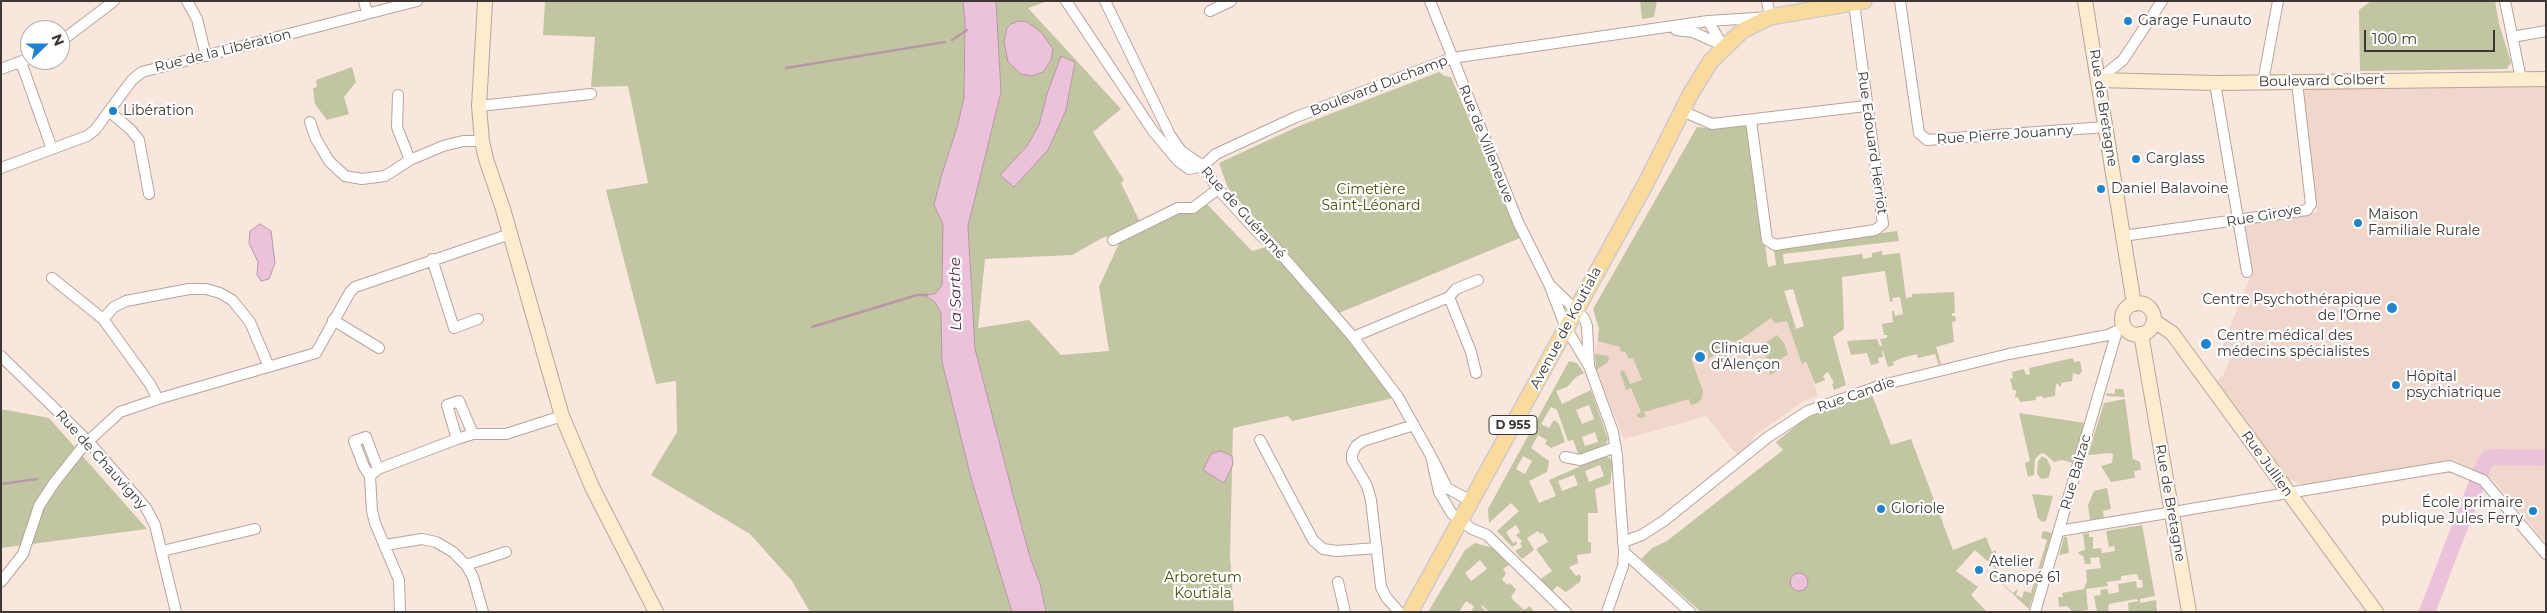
<!DOCTYPE html>
<html>
<head>
<meta charset="utf-8">
<style>
	body { margin:0 }
	#map { position:relative; width:2547px; height:613px; overflow:hidden; background:#f9e6dd; font-family:Montserrat,sans-serif }
	canvas { display:block }
	.frame { position:absolute; inset:0; border:2px solid #3e3733; pointer-events:none }
	.north { position:absolute; left:20px; top:20px; width:50px; height:50px; box-sizing:border-box; background:#fff; border:1px solid #b2afad; border-radius:50%; rotate:68deg; font-size:14px; font-weight:700; line-height:20px; text-align:center; color:#3e3733 }
	.north::after { content:''; display:block; margin:auto; width:18px; height:22px; background:#1f83ce; clip-path:polygon(50% 0,100% 100%,50% 72%,0 100%) }
	.scale { position:absolute; left:2364px; top:30px; width:131px; height:22px; box-sizing:border-box; border:2px solid #3e3733; border-top:0; padding-left:6px; font-size:15px; line-height:18px; white-space:nowrap; color:#3e3733; -webkit-text-stroke:4px #fff; paint-order:stroke }
</style>
</head>
<body>
<div id="map">
<canvas width="2547" height="613"></canvas>
<div class="frame"></div>
<div class="north">N</div>
<div class="scale">100 m</div>
</div>
<script>
const g = document.querySelector('canvas').getContext('2d');
g.lineJoin = 'round';
function paint(path, color) { g.fillStyle = color; g.fill(path, 'evenodd'); }
const toPath = rows => new Path2D(rows.map(r => 'M' + r).join(''));
function strokePath(path, color, width, dash) { g.strokeStyle = color; g.lineWidth = width; g.lineCap = dash ? 'butt' : 'round'; g.setLineDash(dash || []); g.stroke(path); }
function drawText(font, color, halo, rows, align = 'center') {
  g.font = font + ' Montserrat,sans-serif'; g.lineWidth = 4.5; g.setLineDash([]); g.textBaseline = 'middle'; g.strokeStyle = halo; g.fillStyle = color; for (const [text, x, y, turn = 0] of rows) {
    g.save(); g.translate(x, y); g.rotate((+turn || 0) * Math.PI / 180); g.textAlign = isNaN(turn) ? turn : align; if (halo) g.strokeText(text, 0, 0); g.fillText(text, 0, 0); g.restore();
  }
}
const built = toPath([
	[2300,86,2546,86,2546,458,2489,458,2479,473,2455,460,2302,485,2287,478,2216,382,2224,374,2232,353,2222,348,2250,277,2242,225,2317,212],
	[1776,265,1818,396,1803,401,1753,437,1751,445,1738,456,1706,416,1624,439,1596,370,1595,354,1599,329,1595,316],
	[2492,461,2546,464,2546,543,2493,480,2484,474]
]);
const green = toPath([
	[545,1,1048,1,1028,8,1121,109,1093,132,1124,180,1121,183,1142,226,1102,238,1072,255,985,259,978,328,1029,320,1061,355,1109,351,1099,287,1120,241,1203,200,1252,251,1273,245,1398,397,1292,421,1288,416,1233,428,1230,555,1234,612,1046,612,1040,584,1005,588,1012,612,810,612,792,581,750,534,651,475,677,432,676,381,656,384,606,190,648,183,628,86,591,87,595,37,543,35],
	[1640,1,1657,1,1654,17,1642,19],
	[2371,1,2495,1,2499,24,2511,62,2507,69,2360,71,2359,10],
	[352,67,356,82,344,97,349,114,327,120,315,104,313,89,317,86,316,80],
	[1439,72,1445,76,1451,77,1520,238,1339,313,1228,188,1219,163,1299,126],
	[1745,126,1749,129,1768,267,1776,265,1774,250,1780,247,1897,231,1899,241,1783,254,1784,264,1862,254,1863,259,1872,257,1872,253,1882,251,1882,255,1900,253,1906,298,1912,297,1912,294,1954,292,1955,313,1952,313,1952,316,1955,316,1956,321,1952,322,1954,342,1936,347,1941,364,1939,365,1935,354,1918,358,1917,354,1902,358,1893,362,1894,365,1888,367,1883,351,1882,351,1883,357,1878,358,1879,363,1871,365,1867,353,1851,355,1847,341,1877,339,1880,346,1882,346,1880,339,1887,338,1887,335,1884,335,1882,324,1893,322,1892,311,1894,311,1895,316,1903,314,1900,297,1892,298,1893,301,1890,302,1885,271,1842,277,1844,329,1833,337,1846,385,1834,390,1832,384,1834,383,1828,372,1823,376,1825,380,1815,384,1806,361,1802,364,1787,321,1775,323,1771,318,1740,340,1736,342,1727,340,1720,345,1731,361,1724,366,1716,354,1708,359,1708,351,1691,358,1703,391,1702,398,1698,403,1691,405,1689,399,1644,412,1646,417,1640,418,1636,415,1641,412,1631,388,1626,390,1620,372,1624,370,1630,384,1642,380,1633,358,1629,359,1625,352,1620,351,1620,347,1598,341,1599,329,1593,309,1697,127,1713,129],
	[1793,289,1804,326,1796,329,1784,291],
	[1777,335,1784,343,1788,354,1773,365,1777,371,1770,375,1765,352,1760,347],
	[1595,354,1609,356,1608,362,1596,370],
	[2073,358,2074,362,2080,361,2082,371,2079,375,2073,373,2072,381,2061,383,2061,387,2056,383,2055,396,2043,398,2042,396,2036,397,2036,400,2020,402,2018,397,2015,398,2016,390,2013,390,2010,379,2013,378,2012,372,2024,369,2026,375,2030,374,2029,368],
	[1569,361,1577,363,1584,373,1576,377,1567,387,1556,391,1562,404,1591,390,1608,439,1605,446,1583,455,1578,453,1573,440,1568,441,1557,410,1551,407,1541,424,1549,428,1554,420,1559,424,1565,442,1551,448,1545,444,1547,440,1538,435,1531,448,1549,461,1547,472,1529,481,1539,503,1556,496,1549,480,1606,455,1613,461,1610,484,1595,489,1598,513,1588,513,1588,542,1591,542,1591,553,1577,555,1578,563,1569,567,1576,576,1579,574,1581,577,1580,582,1566,592,1557,586,1552,591,1549,590,1539,580,1552,571,1536,549,1548,542,1543,533,1540,534,1538,531,1527,538,1534,550,1522,559,1515,551,1522,547,1520,543,1522,541,1516,535,1520,532,1516,525,1506,532,1513,543,1516,541,1517,544,1512,547,1497,531,1519,511,1511,503,1489,523,1488,509],
	[1589,405,1594,419,1582,424,1576,410],
	[1595,432,1598,442,1585,446,1582,437],
	[1523,456,1532,461,1525,474,1516,469],
	[1600,465,1604,476,1589,482,1585,471],
	[1574,475,1578,485,1562,491,1558,481],
	[2115,389,2123,389,2125,397,2106,396,2107,393,2115,394],
	[1871,392,1891,445,1911,439,1953,550,1986,537,1992,552,1996,550,1997,580,1985,569,1991,573,1995,568,1975,550,1956,571,1978,587,1971,595,1987,612,1701,612,1641,559,1652,548,1667,541,1783,450,1776,442,1805,419],
	[2125,399,2133,459,2140,462,2141,470,2134,471,2135,478,2111,482,2101,466,2112,463,2113,454,2110,453,2088,455,2104,403],
	[1,409,49,418,147,529,1,548],
	[2019,413,2085,423,2073,463,2062,460,2054,462,2044,453,2040,454,2035,459,2034,475,2028,477,2025,463,2030,461],
	[2042,456,2047,459,2051,468,2049,477,2044,479,2040,478,2037,473,2038,461],
	[2107,488,2111,509,2103,511,2104,518,2090,520,2088,505,2094,491],
	[2032,494,2053,496,2046,521,2042,522,2038,518],
	[2142,525,2155,596,2140,599,2140,603,2156,600,2157,612,2129,612,2128,603,2139,601,2136,599,2109,604,2108,612,2097,612,2094,596,2101,595,2100,590,2107,589,2109,594,2119,592,2118,584,2136,581,2137,588,2143,587,2142,580,2139,580,2137,574,2121,576,2121,580,2107,582,2108,586,2086,589,2088,610,2073,612,2067,606,2059,607,2058,597,2063,597,2062,593,2084,589,2087,581,2086,570,2101,568,2099,557,2090,558,2091,564,2085,564,2083,556,2079,554,2078,552,2085,550,2083,534,2089,533,2089,537,2093,537,2093,549,2101,548,2102,553,2115,551,2114,546,2109,547,2106,531],
	[2043,531,2052,533,2029,609,2002,584,2003,580,2007,580,2003,584,2013,593,2018,589,2016,595,2022,598,2024,591,2031,593,2047,540,2041,538],
	[2064,537,2067,537,2069,553,2059,555],
	[1475,543,1490,547,1512,563,1503,569,1506,573,1502,580,1508,585,1510,583,1516,590,1511,597,1514,601,1524,610,1530,606,1534,612,1524,612,1522,610,1519,612,1489,612,1482,605,1481,606,1486,612,1471,612,1474,606,1466,601,1459,612,1428,612,1465,550],
	[1480,560,1487,569,1471,581,1465,573]
]);
const water = toPath([
	[963,1,996,1,1001,92,968,226,975,349,1012,491,1030,557,1040,584,1046,612,1012,612,971,478,942,362,941,313,935,302,924,295,935,294,942,285,943,224,934,205,941,177,958,124,964,98,965,22,963,1],
	[1019,21,1027,22,1041,32,1053,49,1051,60,1043,72,1032,76,1021,74,1008,62,1004,42,1007,28,1011,24,1019,21],
	[1061,56,1075,62,1066,110,1048,150,1014,187,1000,175,1027,146,1039,125,1047,94,1061,56],
	[260,224,271,231,275,263,269,279,261,281,257,275,258,262,249,243,250,231,260,224],
	[1221,451,1232,456,1233,465,1224,483,1203,470,1211,454,1221,451],
	'1790 582a9 9 0 1 1 18 0a9 9 0 1 1-18 0Z'
]);
const stream = toPath([
	[952,40,967,30],
	[786,68,945,42],
	[812,327,917,295,927,295],
	[1,484,37,479]
]);
const river = toPath([
	[2427,612,2485,462,2488,458,2495,457,2546,458]
]);
const street = toPath([
	[187,1,197,19,206,56],
	[364,1,367,13],
	[1066,1,1153,131,1178,161,1189,169,1203,166,1216,154,1296,117,1452,58,1708,21,1770,17,1767,1],
	[1105,1,1170,135,1181,151,1203,166,1218,189,1262,237,1273,245,1353,337,1398,397,1431,456],
	[1430,1,1518,222,1549,284,1566,328,1589,366,1613,432,1617,456,1624,552,1623,566,1607,612],
	[1900,1,1919,133,1927,140,2106,127],
	[2505,1,2521,79],
	[1210,11,1231,1],
	[1708,21,1723,46],
	[1676,30,1693,32,1724,46],
	[2512,37,2546,31],
	[60,42,114,1],
	[21,62,52,149],
	[1,69,30,58],
	[2098,80,2123,60,2162,1],
	[2263,82,2278,1],
	[2215,83,2247,272],
	[398,95,397,127,410,160],
	[479,106,591,94],
	[109,111,131,130,139,140,149,194],
	[1682,111,1712,124,1866,106],
	[1751,121,1767,240,1775,245,1875,230,1883,224,1854,3],
	[310,122,316,139,329,161,345,176,362,179,385,176,410,160,443,146,463,141,482,141],
	[1,168,87,136,95,130,132,80,142,72,417,1],
	[2123,236,2307,210,2311,204,2297,82],
	[1113,240,1178,208,1193,208,1218,189],
	[432,259,454,328,478,319],
	[52,278,103,319,150,384,158,399],
	[1551,286,1584,318,1587,326,1589,365],
	[1449,297,1471,352,1476,373],
	[103,319,114,307,126,301,189,289,206,289,220,293,232,300,250,322,269,367],
	[333,320,379,348],
	[1353,337,1449,297,1456,289,1478,280],
	[1,356,88,441,146,508,155,525,176,612],
	[457,439,447,405,459,401,473,434],
	[1260,440,1313,540,1323,549,1337,551,1377,548],
	[1565,457,1580,460,1616,447],
	[370,476,378,469,457,439,473,434,506,434,562,416],
	[370,476,372,511,375,523,399,580,400,612],
	[370,476,364,467,354,441,366,437,378,469],
	[1471,501,1447,488,1431,456,1439,492,1452,514,1472,529,1487,535,1566,612],
	[2059,531,2450,466,2483,480,2546,554],
	[1623,542,1642,535,1665,520,1768,437,1808,411,1882,385,2009,354,2108,335,2125,327],
	[385,545,422,539,436,542,453,552,466,565,473,577,483,612],
	[162,551,255,529],
	[1624,552,1690,612],
	[466,565,506,552],
	[1,582,23,554,39,506,54,483,84,445,120,412,158,399,316,353,350,292,355,287,510,234],
	[1338,582,1345,612],
	[1399,612,1386,597,1381,587,1371,500,1367,486,1352,460,1352,454,1356,446,1363,441,1414,425],
	[2035,612,2117,331]
]);
const secondary = toPath([
	[2085,1,2134,304],
	[485,2,479,106,482,141,486,159,503,209,562,416,592,487,656,612],
	[2098,80,2215,83,2546,79],
	'2122 319a16 16 0 1 1 32 0a16 16 0 1 1-32 0Z',
	[2154,321,2172,333,2376,612],
	[2141,334,2189,612]
]);
const primary = toPath([
	[1410,612,1646,183,1691,93,1711,61,1742,31,1770,17,1864,1]
]);
const markers = [
	[2128,21,5,"#1f83ce"],
	[113,111,5,"#1f83ce"],
	[2136,159,5,"#1f83ce"],
	[2101,189,5,"#1f83ce"],
	[2358,223,5,"#1f83ce"],
	[2392,308,6,"#1f83ce"],
	[2206,344,6,"#1f83ce"],
	[1700,357,6,"#1f83ce"],
	[2396,385,5,"#1f83ce"],
	[1881,509,5,"#1f83ce"],
	[2533,511,5,"#1f83ce"],
	[1979,570,5,"#1f83ce"]
];
const shields = [
	[1513,425,48]
];
const shieldNames = [
	["D 955",1513,425]
];
const poiNames = [
	["Garage Funauto",2138,21],
	["Libération",123,111],
	["Carglass",2146,159],
	["Daniel Balavoine",2111,189],
	["Maison",2368,215],
	["Familiale Rurale",2368,231],
	["Centre Psychothérapique",2381,300,"right"],
	["de l'Orne",2381,316,"right"],
	["Centre médical des",2217,336],
	["médecins spécialistes",2217,352],
	["Clinique",1711,349],
	["d'Alençon",1711,365],
	["Hôpital",2406,377],
	["psychiatrique",2406,393],
	["École primaire",2523,503,"right"],
	["publique Jules Ferry",2523,519,"right"],
	["Gloriole",1891,509],
	["Atelier",1989,562],
	["Canopé 61",1989,578]
];
const streetNames = [
	["Rue de la Libération",223,51,-14],
	["Boulevard Colbert",2322,81,-1],
	["Boulevard Duchamp",1379,86,-21],
	["Rue de Bretagne",2103,108,81],
	["Rue Pierre Jouanny",2005,135,-4],
	["Rue Edouard Herriot",1872,143,82],
	["Rue de Villeneuve",1486,144,68],
	["Rue de Guéramé",1243,213,48],
	["Rue Giroye",2264,216,-10],
	["Avenue de Koutiala",1566,328,-62],
	["Rue Candie",1856,395,-19],
	["Rue de Chauvigny",101,460,48],
	["Rue Jullien",2267,464,54],
	["Rue Balzac",2076,472,-74],
	["Rue de Bretagne",2170,503,80]
];
const parkNames = [
	["Cimetière",1371,190],
	["Saint-Léonard",1371,206],
	["Arboretum",1203,578],
	["Koutiala",1203,594]
];
const waterNames = [
	["La Sarthe",956,294,-91]
];
paint(built, '#f1d6cb');
paint(green, '#c2c5a1');
paint(water, '#ecc2da');
strokePath(water, '#b898a8', 1);
strokePath(stream, '#b898a8', 2.5);
strokePath(river, '#ecc2da', 16);
strokePath(street, '#b6a59c', 12);
strokePath(secondary, '#b6a59c', 16);
strokePath(primary, '#cdcbca', 18);
strokePath(street, '#fff', 10);
strokePath(secondary, '#fdecce', 14);
strokePath(primary, '#fbda9e', 15);
for (const [x, y, r, color] of markers) { const dot = new Path2D(); dot.arc(x, y, r, 0, 2 * Math.PI); g.fillStyle = color; g.fill(dot); strokePath(dot, '#fff', 2); }
for (const [x, y, w] of shields) { const box = new Path2D(); box.roundRect(x - w / 2, y - 9.5, w, 19, 4); g.fillStyle = '#fff'; g.fill(box); strokePath(box, '#3e3733', 1); }
drawText('bold 12px', '#3e3733', null, shieldNames);
drawText('14px', '#3e3733', '#fff', poiNames, 'left');
drawText('14px', '#3e3733', '#fff', streetNames);
drawText('14px', '#4e5008', '#fff', parkNames);
drawText('italic 15px', '#582545', '#fff', waterNames);
</script>
</body>
</html>
